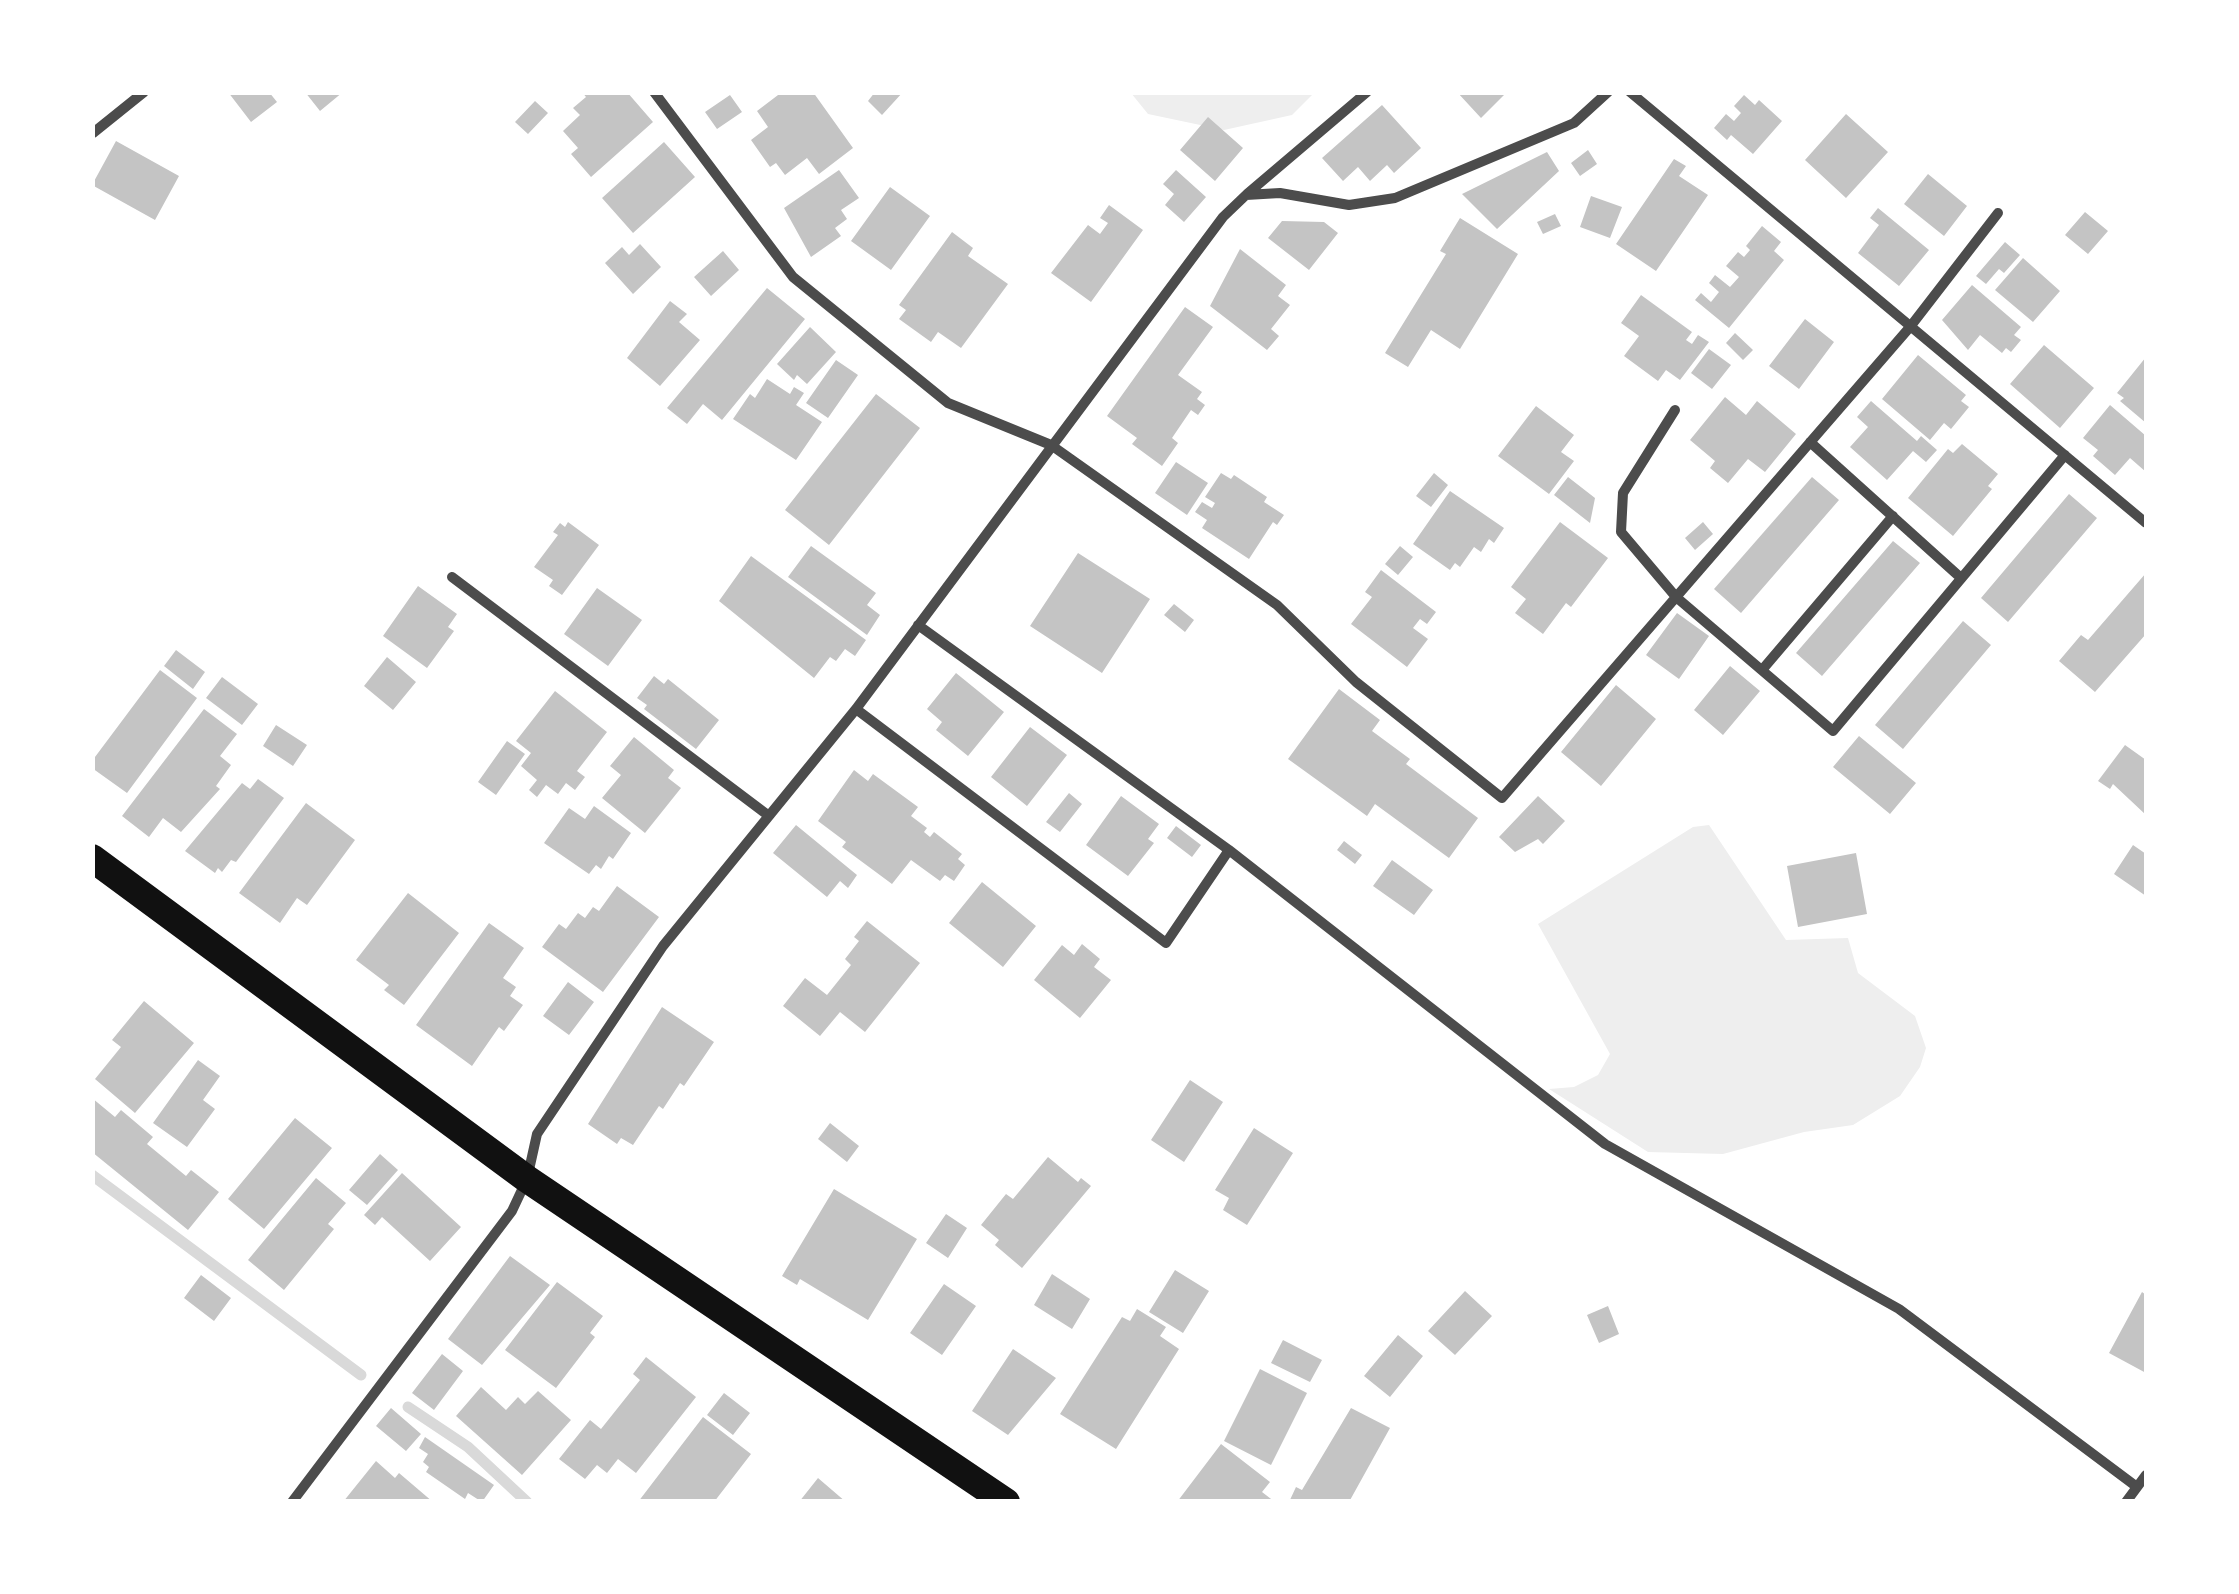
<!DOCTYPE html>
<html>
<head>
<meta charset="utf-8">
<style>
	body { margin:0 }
	#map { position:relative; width:2239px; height:1594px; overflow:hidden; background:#fff; font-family:Spectral,serif }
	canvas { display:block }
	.frame { position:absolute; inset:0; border:95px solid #fff; pointer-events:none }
</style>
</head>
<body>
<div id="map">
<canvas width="2239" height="1594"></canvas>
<div class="frame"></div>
</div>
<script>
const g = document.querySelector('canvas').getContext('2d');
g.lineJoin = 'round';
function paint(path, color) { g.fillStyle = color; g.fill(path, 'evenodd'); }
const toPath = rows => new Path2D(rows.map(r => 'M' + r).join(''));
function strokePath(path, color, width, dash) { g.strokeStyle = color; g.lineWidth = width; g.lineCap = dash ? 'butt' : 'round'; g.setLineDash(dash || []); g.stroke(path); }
const green = toPath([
	[1131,93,1314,93,1292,115,1224,130,1148,114],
	[1709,825,1786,940,1848,938,1858,973,1915,1016,1926,1048,1920,1067,1900,1096,1853,1125,1804,1132,1723,1154,1648,1152,1549,1089,1574,1087,1598,1075,1610,1054,1538,924,1693,827]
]);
const stream = toPath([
	[92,1175,361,1375],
	[408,1407,468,1447,527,1502]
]);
const building = toPath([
	[228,92,269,92,277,102,251,122],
	[305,92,343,92,320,111],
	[582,92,627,92,653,122,591,177,571,154,578,148,563,131,580,115,573,108,586,97],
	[782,92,813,92,853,148,819,174,807,158,785,175,776,163,770,167,751,140,768,127,757,111],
	[875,92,903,92,882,115,868,101],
	[1457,92,1507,92,1481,118],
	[730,95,742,112,717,129,705,112],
	[1744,95,1755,105,1759,100,1782,121,1753,154,1731,135,1727,140,1714,128,1726,114,1734,121,1741,113,1734,106],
	[535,101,548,113,528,134,515,122],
	[1382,105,1421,148,1394,173,1387,165,1370,181,1358,167,1343,181,1322,158],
	[1846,114,1888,152,1846,198,1805,160],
	[1208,117,1243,148,1215,181,1180,150],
	[116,141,179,176,155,220,92,185],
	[664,142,695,177,633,233,602,198],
	[1588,150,1597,164,1580,176,1571,163],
	[1547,152,1559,171,1497,229,1462,194],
	[1674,159,1686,166,1679,176,1708,195,1656,271,1616,244],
	[839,170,859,198,841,210,847,219,835,228,841,236,811,257,784,208],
	[1176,170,1206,197,1184,222,1165,205,1174,194,1163,184],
	[1928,174,1967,206,1944,236,1904,204],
	[890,187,930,216,891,270,851,241],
	[1591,196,1622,207,1610,238,1580,227],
	[1109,205,1143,230,1091,302,1051,273,1088,225,1100,234,1108,223,1100,218],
	[1878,208,1929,250,1899,286,1858,253,1879,225,1870,218],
	[2085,212,2108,231,2088,254,2065,235],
	[1555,214,1561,226,1543,234,1537,222],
	[1460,218,1518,254,1460,349,1431,330,1408,367,1385,353,1446,254,1440,251],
	[1282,221,1324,222,1338,233,1309,270,1268,238],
	[1762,226,1781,242,1774,251,1784,260,1729,328,1695,300,1701,293,1711,302,1719,292,1709,283,1715,275,1730,287,1739,277,1726,266,1738,252,1744,257,1750,250,1746,246],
	[952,232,973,248,968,256,1008,284,961,348,938,332,931,342,899,319,906,310,899,305],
	[2005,242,2020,255,2004,273,1999,269,1986,284,1976,276],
	[640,244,661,267,633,294,605,263,622,247,629,255],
	[1240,249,1286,285,1278,296,1290,305,1271,329,1279,336,1267,350,1210,306],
	[723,251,739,270,711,296,694,277],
	[2023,258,2060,291,2033,322,1995,290],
	[1972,285,2021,327,2014,335,2021,340,2011,352,2006,348,2002,353,1980,335,1968,350,1942,320],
	[767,288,805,319,722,420,703,404,687,424,667,408],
	[1641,295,1692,332,1686,340,1692,344,1698,335,1709,342,1680,380,1666,370,1658,381,1624,356,1639,336,1621,323],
	[670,301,687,314,679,322,700,340,660,386,627,358],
	[1185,307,1213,327,1178,375,1202,392,1197,399,1205,405,1198,415,1191,410,1172,438,1178,443,1162,466,1132,444,1137,438,1107,416],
	[1805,319,1834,342,1799,389,1769,366],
	[810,327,836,352,807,384,797,375,794,380,777,364],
	[1735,333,1753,350,1743,360,1726,343],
	[2044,345,2094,388,2060,428,2010,384],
	[1709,349,1731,365,1712,389,1691,373],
	[1918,355,1966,395,1961,401,1969,407,1951,429,1944,423,1930,440,1882,399],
	[2146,357,2146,423,2120,401,2124,398,2117,393],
	[836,360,858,375,828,418,806,403],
	[767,379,790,394,794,387,804,393,796,405,822,422,796,460,733,419,750,394,755,398],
	[876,394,920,428,829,545,785,510],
	[1725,397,1746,415,1757,401,1796,434,1765,472,1748,459,1728,483,1710,468,1715,461,1690,440],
	[1871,401,1917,441,1921,436,1937,450,1926,462,1913,451,1887,480,1850,447,1868,427,1857,417],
	[2110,405,2146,436,2146,472,2130,458,2115,475,2093,456,2098,450,2083,438],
	[1536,406,1574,435,1561,452,1574,461,1549,494,1498,456],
	[1962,444,1998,474,1988,486,1992,489,1953,536,1908,498,1948,449,1953,453],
	[1176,462,1208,483,1187,515,1155,493],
	[1221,473,1231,479,1234,475,1267,497,1264,502,1284,515,1277,525,1273,522,1249,559,1202,528,1207,520,1195,512,1202,502,1212,508,1215,503,1205,497],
	[1434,473,1448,485,1431,507,1416,496],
	[1568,477,1595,498,1590,523,1554,495],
	[1812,477,1839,500,1741,613,1714,589],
	[1450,491,1504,528,1494,543,1489,539,1481,552,1474,547,1460,567,1455,563,1450,570,1413,544],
	[2069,494,2097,518,2008,622,1981,598],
	[568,522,599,545,562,595,549,586,553,580,534,567,558,535,553,532,560,523,565,527],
	[1560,522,1608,558,1571,607,1566,603,1543,634,1515,613,1526,599,1511,587],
	[1703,522,1713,534,1695,550,1685,538],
	[1893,541,1920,563,1822,676,1796,653],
	[811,546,876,593,867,605,880,615,867,635,788,577],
	[1400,546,1413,557,1398,575,1385,564],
	[1078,553,1150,599,1102,673,1030,626],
	[751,556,866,640,855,656,845,649,836,661,830,657,814,678,719,601],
	[1381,570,1436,612,1427,624,1420,619,1413,628,1428,639,1407,667,1351,624,1372,597,1365,592],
	[2146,573,2146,634,2095,692,2059,661,2081,635,2088,640],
	[418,586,457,614,448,627,454,631,427,668,383,636],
	[597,588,642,620,608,666,564,634],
	[1174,604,1194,620,1185,632,1164,615],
	[1677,613,1709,636,1679,679,1646,655],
	[1963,621,1991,645,1903,749,1875,725],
	[176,650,205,672,193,689,164,666],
	[387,657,416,682,393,710,364,686],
	[1730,666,1760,691,1723,735,1694,710],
	[160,670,197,698,127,793,92,768,92,761],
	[956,673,1004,712,968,756,936,730,942,722,927,709],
	[654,676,664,684,668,679,719,720,696,749,644,709,647,705,637,698],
	[222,677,258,704,242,725,206,698],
	[1616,685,1656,719,1601,786,1561,752],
	[1339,689,1380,720,1372,731,1410,759,1406,764,1478,818,1449,858,1375,804,1367,816,1288,759],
	[555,691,607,732,577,771,585,777,575,790,566,783,558,794,546,785,537,797,529,790,537,780,521,766,531,753,516,741],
	[204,709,237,734,220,756,231,765,216,786,220,789,181,832,163,818,149,837,122,816],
	[276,725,307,745,293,766,263,746],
	[1030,727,1067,755,1027,806,991,777],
	[1859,736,1916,783,1890,814,1833,767],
	[634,737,674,770,668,778,681,788,645,833,602,798,621,775,610,766],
	[507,741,525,754,496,795,478,782],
	[2125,745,2146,760,2146,815,2113,784,2110,789,2098,781],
	[854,770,868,781,873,774,918,807,911,816,927,828,924,832,930,837,934,832,962,854,958,859,965,865,954,881,945,875,940,881,911,860,892,884,842,847,846,842,818,821],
	[258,779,284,798,236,862,231,860,222,872,218,868,215,873,185,851,242,783,250,789],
	[1069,793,1082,804,1060,832,1046,822],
	[1121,796,1159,824,1148,839,1154,843,1128,876,1086,845],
	[1538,796,1565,821,1543,844,1538,839,1515,852,1499,837],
	[306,803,355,840,307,905,297,898,280,923,239,893],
	[594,806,631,833,613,859,609,856,601,869,596,865,589,874,544,843,569,808,585,819],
	[796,825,857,875,848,888,840,881,827,897,773,853],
	[1176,826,1201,845,1192,857,1167,838],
	[1344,841,1362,855,1355,864,1337,850],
	[2133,845,2146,854,2146,896,2114,874],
	[1856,853,1867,914,1798,927,1787,866],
	[1392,860,1433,890,1414,915,1373,886],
	[982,882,1036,926,1003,967,949,923],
	[617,886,659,917,603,992,542,947,559,924,566,929,578,913,585,918,593,907,599,911],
	[408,893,459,933,404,1005,384,990,389,985,356,960],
	[867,921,920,963,865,1032,840,1012,820,1036,783,1006,805,978,827,995,851,965,845,959,859,941,854,937],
	[489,923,524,948,503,978,516,987,510,996,523,1005,504,1031,499,1027,472,1066,416,1025],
	[1082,944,1100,959,1094,967,1111,980,1080,1018,1034,980,1062,945,1074,955],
	[568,982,594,1002,569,1035,543,1016],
	[144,1001,194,1043,135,1113,95,1079,121,1047,112,1040],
	[662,1007,714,1042,684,1086,680,1083,663,1109,659,1106,633,1145,621,1138,617,1144,588,1124],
	[198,1060,220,1076,203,1100,215,1109,187,1147,153,1123],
	[1190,1080,1223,1102,1184,1162,1151,1140],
	[92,1098,115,1117,121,1110,153,1137,147,1144,186,1176,191,1170,219,1192,188,1230,92,1152],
	[295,1118,332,1148,264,1229,228,1199],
	[830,1123,859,1146,847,1162,818,1139],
	[1254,1128,1293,1153,1247,1225,1223,1210,1229,1198,1215,1190],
	[380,1154,398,1170,367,1205,349,1190],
	[1048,1157,1078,1182,1081,1178,1091,1186,1022,1268,995,1245,999,1240,981,1225,1006,1194,1013,1199],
	[402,1173,461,1227,430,1261,382,1217,375,1225,364,1215],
	[316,1178,346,1203,328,1224,334,1229,284,1290,248,1260],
	[834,1189,917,1239,868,1320,800,1279,797,1285,782,1276],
	[946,1214,967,1228,948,1258,926,1243],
	[510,1256,550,1285,482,1365,448,1339],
	[1175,1270,1209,1291,1183,1333,1149,1312],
	[1052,1274,1090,1299,1072,1329,1034,1305],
	[201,1275,231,1298,214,1321,184,1298],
	[557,1282,603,1316,590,1333,595,1337,556,1388,505,1350],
	[944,1284,976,1306,942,1355,910,1333],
	[1465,1291,1492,1316,1455,1355,1428,1331],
	[2142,1292,2146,1295,2146,1373,2109,1353],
	[1608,1306,1619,1334,1599,1343,1587,1315],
	[1137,1309,1166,1327,1160,1336,1179,1349,1116,1449,1060,1414,1122,1317,1130,1321],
	[1398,1335,1423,1356,1390,1397,1364,1376],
	[1283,1340,1322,1360,1310,1382,1271,1363],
	[1013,1349,1056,1378,1008,1435,972,1411],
	[442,1354,463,1371,434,1410,412,1393],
	[646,1357,696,1397,636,1473,618,1459,607,1473,597,1465,585,1479,559,1459,590,1420,601,1429,640,1380,633,1374],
	[1260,1369,1307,1393,1271,1465,1224,1441],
	[481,1387,506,1410,518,1397,525,1404,538,1391,571,1420,522,1475,456,1416],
	[724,1393,750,1413,733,1435,707,1415],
	[391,1408,421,1434,406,1451,376,1426],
	[1351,1408,1390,1428,1349,1502,1289,1502,1296,1487,1302,1490],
	[703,1417,751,1454,714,1502,638,1502],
	[425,1437,494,1485,482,1502,468,1493,465,1499,426,1472,429,1467,423,1462,428,1454,419,1448],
	[1221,1444,1270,1482,1262,1492,1275,1502,1177,1502],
	[376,1461,395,1478,399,1473,433,1502,343,1502],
	[818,1478,846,1502,799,1502]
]);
const minor = toPath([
	[654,92,793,277,948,403,1051,445,1277,605,1356,682,1502,798,1910,327,1998,213],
	[1630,92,2146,523],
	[93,133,144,92],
	[1247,194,1367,92],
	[1675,410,1623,493,1621,532,1676,597,1833,731,2065,455],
	[1810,442,1961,578],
	[452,577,769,816],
	[918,625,1229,850,1605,1144,1899,1309,2137,1487],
	[1762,670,1893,516],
	[856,709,1166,943,1229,850],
	[292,1502,512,1211,527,1179,537,1134,663,946,856,709,1223,217,1246,195,1280,193,1349,205,1395,198,1574,123,1608,92],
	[2126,1502,2146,1475]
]);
const trunk = toPath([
	[92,858,527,1179,1006,1502]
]);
paint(green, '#eee');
strokePath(stream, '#d9d9d9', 11);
paint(building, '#c4c4c4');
strokePath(minor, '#4c4c4c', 10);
strokePath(trunk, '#111', 28);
</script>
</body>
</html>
